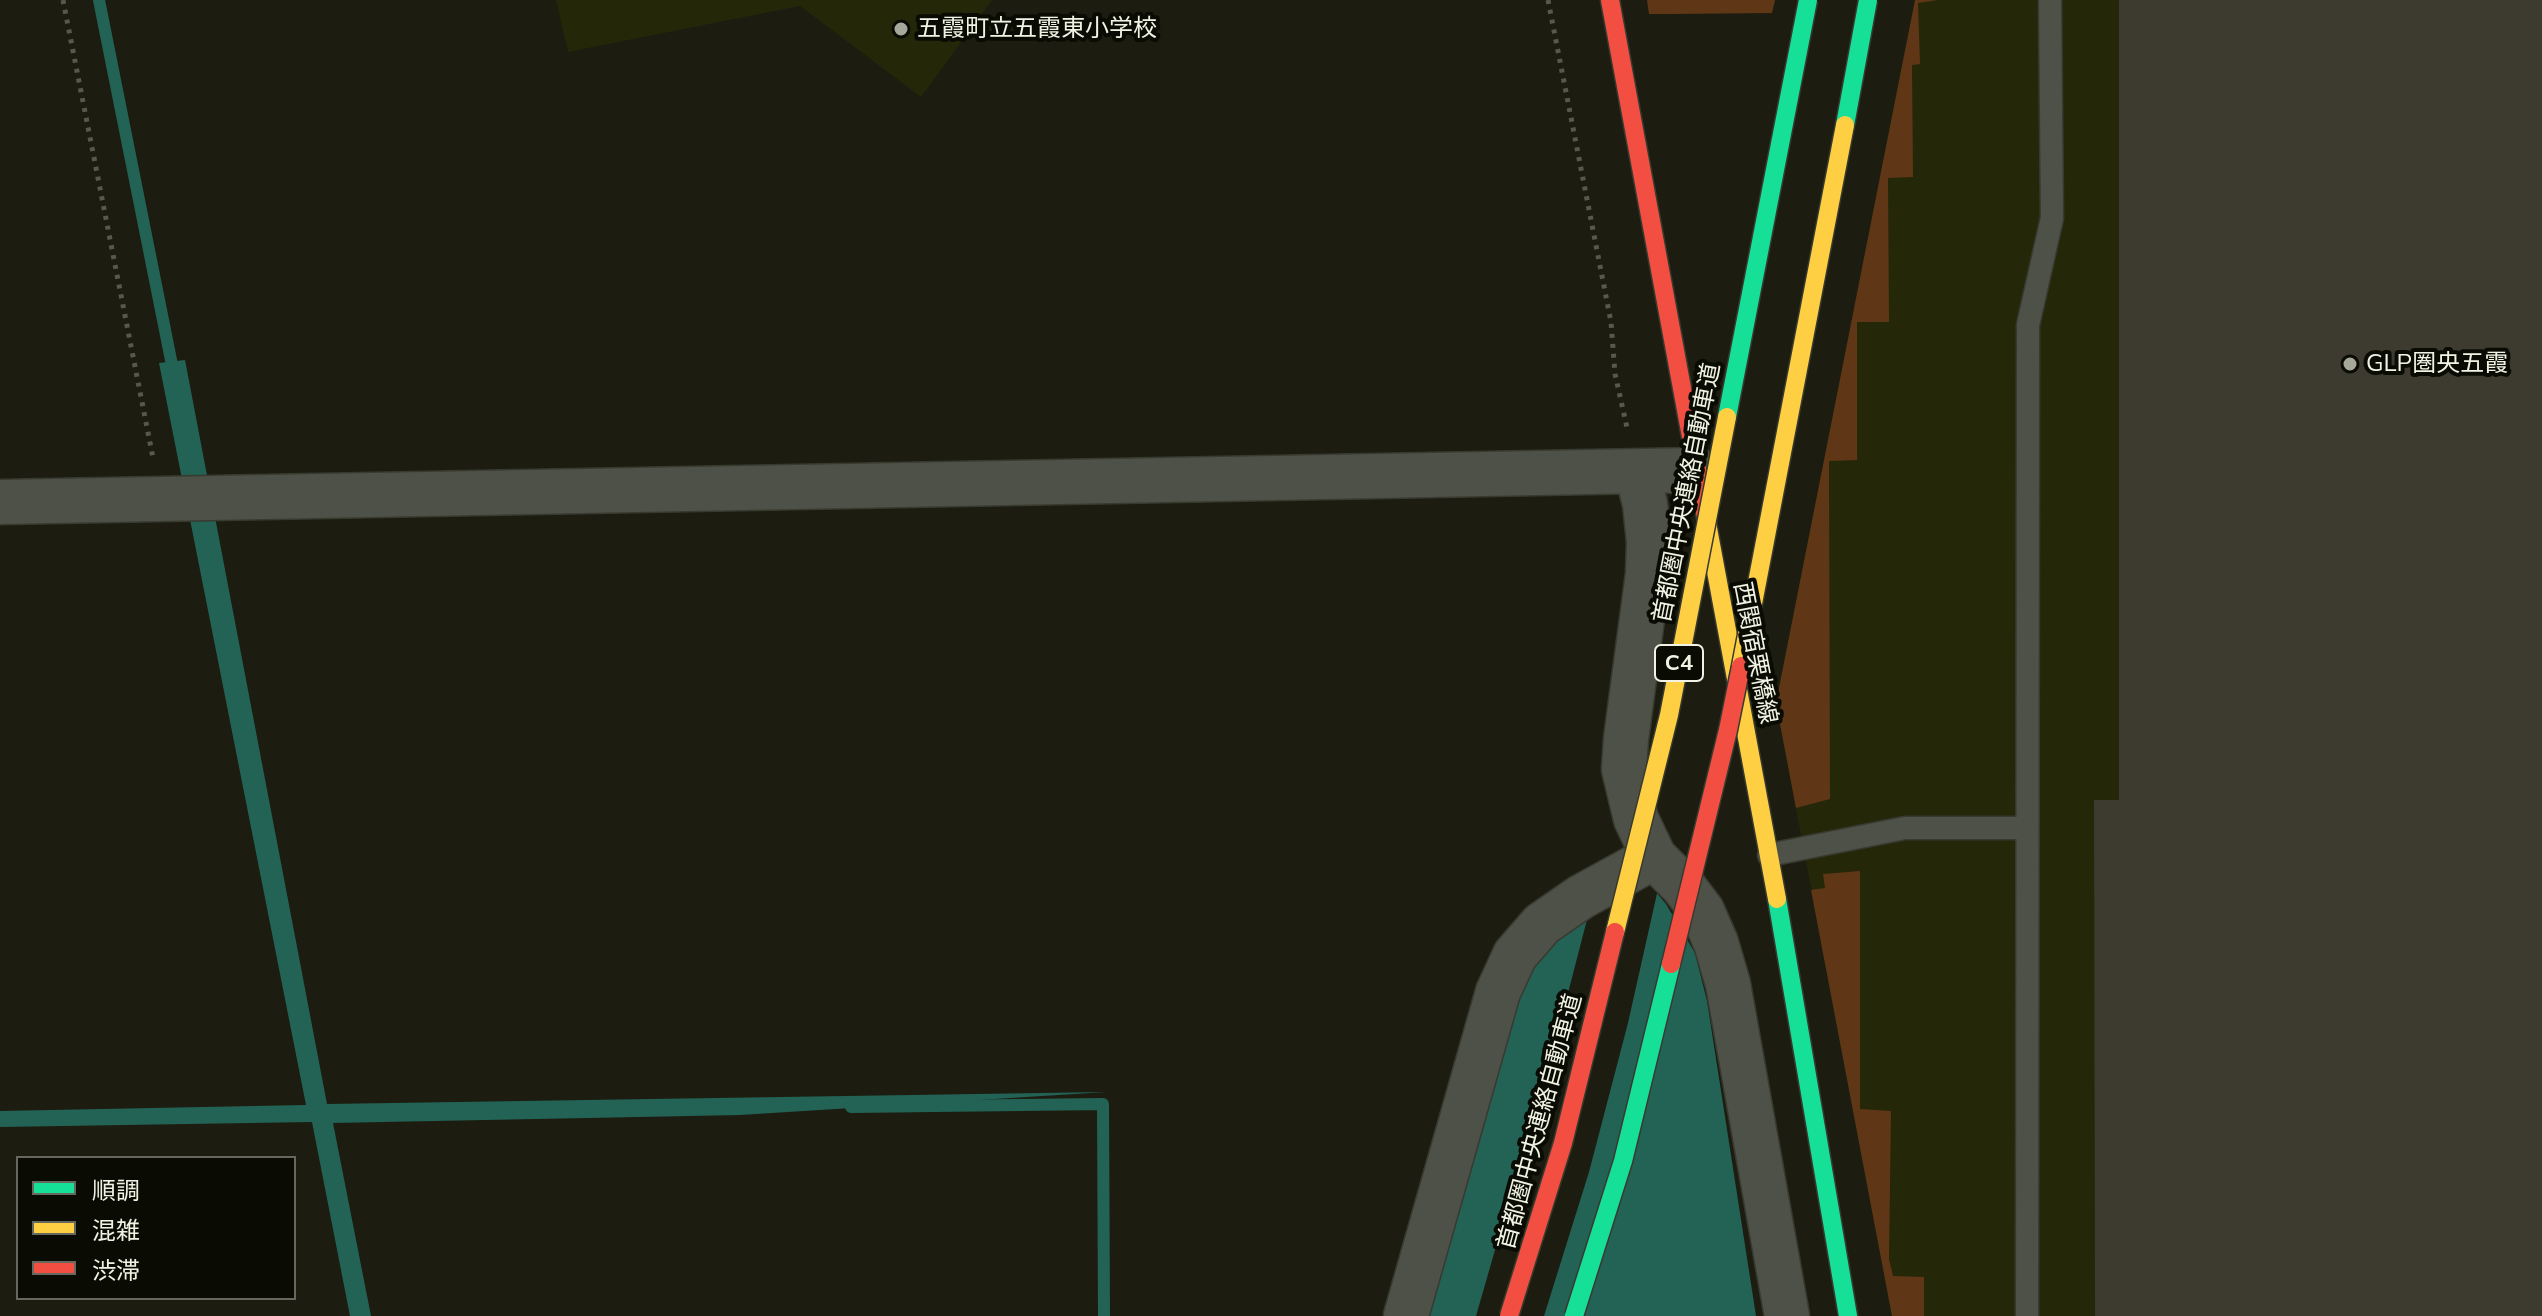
<!DOCTYPE html>
<html>
<head>
<meta charset="utf-8">
<style>
	body { margin:0 }
	#map { position:relative; width:2542px; height:1316px; overflow:hidden; background:#1c1d10; font-family:Mulish,"Noto Sans JP",sans-serif }
	canvas { display:block }
	.legend { position:absolute; left:16px; top:1156px; width:280px; height:144px; box-sizing:border-box; background:#0a0c03; border:2px solid #66685d; margin:0; padding:10px 14px; list-style:none; font-size:24px; color:#f0f3e4 }
	.legend li { display:flex; align-items:center; gap:16px; height:40px }
	.legend b { width:40px; border:2px solid #66685d }
</style>
</head>
<body>
<div id="map">
<canvas width="2542" height="1316"></canvas>
<ul class="legend">
<li><b style="height:10px;background:#16e098"></b>順調</li>
<li><b style="height:10px;background:#ffcf43"></b>混雑</li>
<li><b style="height:10px;background:#f24e42"></b>渋滞</li>
</ul>
</div>
<script>
const g = document.querySelector('canvas').getContext('2d');
g.lineJoin = 'round';
function paint(path, color) { g.fillStyle = color; g.fill(path, 'evenodd'); }
const toPath = rows => new Path2D(rows.map(r => 'M' + r).join(''));
function strokePath(path, color, width, dash) { g.strokeStyle = color; g.lineWidth = width; g.lineCap = dash ? 'butt' : 'round'; g.setLineDash(dash || []); g.stroke(path); }
function drawText(font, color, halo, rows, align = 'center') {
  g.font = font + ' Mulish,"Noto Sans JP",sans-serif'; g.lineWidth = 8; g.setLineDash([]); g.textBaseline = 'middle'; g.strokeStyle = halo; g.fillStyle = color; for (const [text, x, y, turn = 0] of rows) {
    g.save(); g.translate(x, y); g.rotate((+turn || 0) * Math.PI / 180); g.textAlign = isNaN(turn) ? turn : align; if (halo) g.strokeText(text, 0, 0); g.fillText(text, 0, 0); g.restore();
  }
}
const built = toPath([
	[556,0,992,0,921,97,800,6,568,52],
	[1915,0,2542,0,2542,1316,1892,1316,1776,703]
]);
const green = toPath([
	[1647,0,1775,0,1772,13,1671,14,1649,14],
	[1915,0,1938,0,1918,3,1920,64,1912,65,1913,177,1888,178,1889,322,1857,322,1857,460,1829,461,1830,799,1796,808,1776,703],
	[1860,871,1860,1109,1891,1111,1889,1259,1893,1276,1924,1277,1924,1316,1892,1316,1811,890,1825,888,1823,874]
]);
const water = toPath([
	[185,360,327,1104,1106,1092,740,1115,333,1123,371,1316,350,1316,312,1122,0,1127,0,1111,306,1105,159,363],
	[1634,886,1655,891,1666,904,1695,953,1707,1001,1756,1316,1423,1316,1526,979,1554,940]
]);
const pier = toPath([
	[1635,882,1658,889,1628,1023,1589,1172,1544,1316,1476,1316,1560,1024,1589,912]
]);
const stream = toPath([
	[99,0,174,375],
	[851,1107,1103,1104,1104,1316]
]);
const building = toPath([
	[2119,0,2542,0,2542,1316,2095,1316,2094,800,2119,800]
]);
const path = toPath([
	[63,0,153,458],
	[1548,0,1611,322,1615,374,1628,432]
]);
const lane = toPath([
	[1769,855,1905,828,2027,828],
	[2027,1316,2028,325,2052,218,2050,0]
]);
const street = toPath([
	[1637,472,1645,504,1649,542,1648,574,1626,739,1624,769,1636,819,1654,857,1683,886,1702,911,1716,943,1728,984,1787,1316],
	[0,502,1696,470],
	[1406,1316,1498,992,1515,955,1542,924,1581,897,1654,857]
]);
const fast = toPath([
	[1777,899,1848,1316]
]);
const slow = toPath([
	[1707,523,1777,899]
]);
const jam = toPath([
	[1610,0,1707,523]
]);
const fastBridge = toPath([
	[1845,125,1868,0],
	[1727,417,1808,0],
	[1574,1316,1623,1161,1671,964]
]);
const slowBridge = toPath([
	[1741,666,1845,125],
	[1615,932,1669,715,1727,417]
]);
const jamBridge = toPath([
	[1671,964,1728,730,1741,666],
	[1509,1316,1563,1143,1615,932]
]);
const markers = [
	[901,29,8,"#a6a89a"],
	[2350,364,8,"#a6a89a"]
];
const shields = [
	[1679,663,48]
];
const shieldNames = [
	["C4",1679,663]
];
const poiNames = [
	["五霞町立五霞東小学校",917,29],
	["GLP圏央五霞",2366,364]
];
const streetNames = [
	["首都圏中央連絡自動車道",1687,493,-79],
	["西関宿栗橋線",1755,653,79],
	["首都圏中央連絡自動車道",1540,1122,-75]
];
paint(built, '#242708');
paint(green, '#5f3716');
paint(water, '#236355');
paint(pier, '#1c1d10');
strokePath(stream, '#236355', 12);
paint(building, '#3d3a2f');
strokePath(lane, '#383a30', 25);
strokePath(street, '#383a30', 47);
strokePath(fast, '#383a30', 21);
strokePath(slow, '#383a30', 21);
strokePath(jam, '#383a30', 21);
strokePath(path, '#57584f', 5, [4, 6]);
strokePath(lane, '#4e5147', 22);
strokePath(street, '#4e5147', 44);
strokePath(fast, '#16e098', 18);
strokePath(slow, '#ffcf43', 18);
strokePath(jam, '#f24e42', 18);
strokePath(fastBridge, '#383a30', 21, []);
strokePath(slowBridge, '#383a30', 21, []);
strokePath(jamBridge, '#383a30', 21, []);
strokePath(fastBridge, '#16e098', 18);
strokePath(slowBridge, '#ffcf43', 18);
strokePath(jamBridge, '#f24e42', 18);
for (const [x, y, r, color] of markers) { const dot = new Path2D(); dot.arc(x, y, r, 0, 2 * Math.PI); g.fillStyle = color; g.fill(dot); strokePath(dot, '#0a0c03', 3); }
for (const [x, y, w] of shields) { const box = new Path2D(); box.roundRect(x - w / 2, y - 18, w, 36, 6); g.fillStyle = '#0a0c03'; g.fill(box); strokePath(box, '#f0f3e4', 2); }
drawText('bold 22px', '#f0f3e4', null, shieldNames);
drawText('24px', '#f0f3e4', '#0a0c03', poiNames, 'left');
drawText('24px', '#f0f3e4', '#0a0c03', streetNames);
</script>
</body>
</html>
